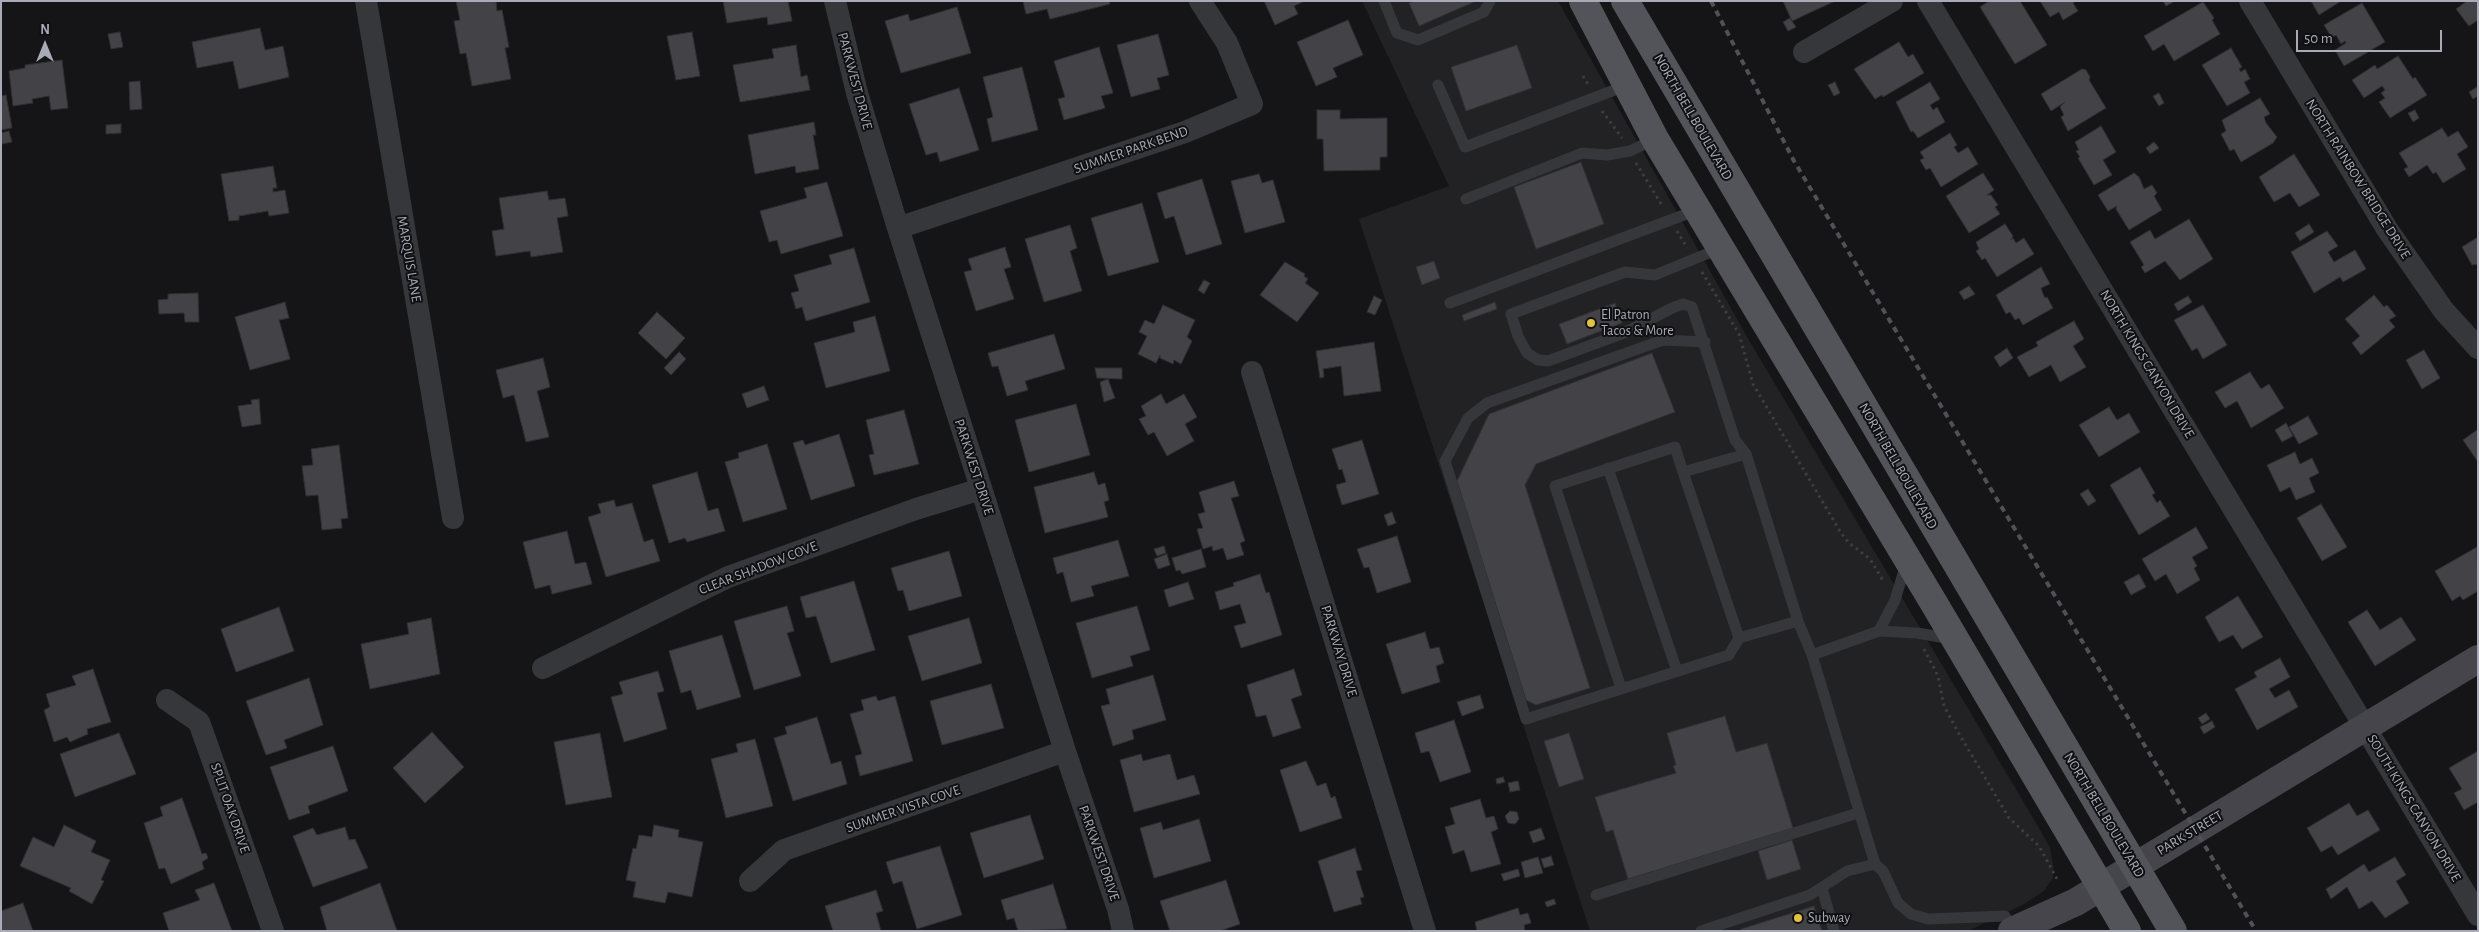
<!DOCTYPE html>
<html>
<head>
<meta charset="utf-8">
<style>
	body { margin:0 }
	#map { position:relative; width:2479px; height:932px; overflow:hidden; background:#151517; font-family:"Alegreya Sans",sans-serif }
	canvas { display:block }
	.frame { position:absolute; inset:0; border:2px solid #a8abb6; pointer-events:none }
	.north { position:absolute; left:20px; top:20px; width:50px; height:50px; -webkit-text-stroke:4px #101012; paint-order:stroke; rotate:0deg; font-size:14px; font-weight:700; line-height:20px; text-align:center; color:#a8abb6 }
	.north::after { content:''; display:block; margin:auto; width:18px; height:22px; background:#a8abb6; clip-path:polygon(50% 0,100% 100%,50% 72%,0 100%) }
	.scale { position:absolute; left:2296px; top:30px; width:146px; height:22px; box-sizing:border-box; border:2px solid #a8abb6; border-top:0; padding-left:6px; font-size:15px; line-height:18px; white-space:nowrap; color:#a8abb6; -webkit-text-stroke:4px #101012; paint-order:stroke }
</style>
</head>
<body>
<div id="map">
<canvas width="2479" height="932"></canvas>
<div class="frame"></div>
<div class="north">N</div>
<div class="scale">50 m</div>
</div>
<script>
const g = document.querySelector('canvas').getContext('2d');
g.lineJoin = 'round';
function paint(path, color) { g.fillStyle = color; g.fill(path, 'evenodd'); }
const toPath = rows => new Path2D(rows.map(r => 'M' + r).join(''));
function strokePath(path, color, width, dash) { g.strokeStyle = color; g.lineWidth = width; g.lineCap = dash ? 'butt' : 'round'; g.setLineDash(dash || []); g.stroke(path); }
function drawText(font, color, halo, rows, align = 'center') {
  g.font = font + ' "Alegreya Sans",sans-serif'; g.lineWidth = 4; g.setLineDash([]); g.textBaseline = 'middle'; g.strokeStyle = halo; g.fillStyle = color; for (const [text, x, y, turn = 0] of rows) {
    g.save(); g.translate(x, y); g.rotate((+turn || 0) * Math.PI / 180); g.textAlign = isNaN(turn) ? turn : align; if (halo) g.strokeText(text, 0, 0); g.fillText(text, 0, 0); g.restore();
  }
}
const built = toPath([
	[1362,1,1558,1,1750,342,2039,828,2050,848,2053,865,2053,878,2044,891,2024,904,1968,931,1590,931,1359,219,1449,186]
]);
const building = toPath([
	[456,1,496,1,497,11,502,10,509,47,505,48,511,79,472,86,466,53,460,54,454,21,460,20,456,1],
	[723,1,788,1,792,21,768,25,767,17,727,23,723,1],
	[1023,1,1109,1,1110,4,1050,19,1047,9,1026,14,1023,1],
	[1264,1,1305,1,1294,6,1298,14,1275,25,1264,1],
	[1413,1,1474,1,1474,2,1419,26,1409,3,1413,1],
	[1783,1,1835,1,1792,21,1783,1],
	[1989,1,2020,1,2047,45,2015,64,1980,7,1989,1],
	[2040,1,2076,1,2073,3,2078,11,2063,20,2059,12,2050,17,2040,1],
	[2163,1,2175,1,2166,6,2163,1],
	[2311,1,2341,1,2319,15,2311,1],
	[2467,1,2478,1,2478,20,2469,26,2456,9,2467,1],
	[2203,2,2214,18,2212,20,2220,34,2174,61,2164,44,2153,51,2144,36,2203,2],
	[2362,3,2385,42,2344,66,2335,50,2346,43,2345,41,2341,44,2336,35,2332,38,2324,25,2362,3],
	[957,7,971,53,901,73,885,21,908,14,910,21,957,7],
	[1790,18,1796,27,1788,31,1783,22,1790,18],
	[1348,20,1363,55,1333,68,1337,77,1316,86,1297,42,1348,20],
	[260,28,265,50,283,46,289,77,239,89,233,61,197,68,192,42,260,28],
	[120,32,123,47,111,49,108,34,120,32],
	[692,32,700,76,676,80,667,36,692,32],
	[1158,34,1169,75,1157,78,1160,89,1131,97,1117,45,1158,34],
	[1899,42,1908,57,1913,54,1924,73,1883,97,1882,95,1875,99,1854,69,1899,42],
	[796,45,801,77,807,75,810,90,740,102,733,65,774,58,772,49,796,45],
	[1517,45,1532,88,1466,111,1451,67,1517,45],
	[1099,47,1113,93,1101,96,1105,108,1064,120,1058,99,1065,97,1054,61,1099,47],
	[2231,48,2242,67,2239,69,2241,72,2245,69,2250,79,2244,82,2250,93,2227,106,2202,65,2231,48],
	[2398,56,2413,79,2415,77,2427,95,2390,118,2379,102,2385,98,2381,93,2385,90,2382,86,2364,98,2352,80,2375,65,2377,69,2398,56],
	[62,60,68,108,51,110,49,96,32,99,33,103,13,106,9,71,25,68,25,65,62,60],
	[1022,67,1038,130,992,142,987,119,993,117,983,77,1022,67],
	[2082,69,2086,70,2090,77,2089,80,2106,108,2068,131,2061,117,2064,115,2060,107,2065,102,2051,111,2041,94,2082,69],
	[140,81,142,109,130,110,129,82,140,81],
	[1835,82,1840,93,1834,96,1828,85,1835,82],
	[1930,82,1940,99,1930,105,1933,110,1937,107,1945,122,1918,138,1913,131,1911,132,1896,102,1930,82],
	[2477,87,2478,96,2473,99,2469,92,2477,87],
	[959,88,979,150,940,162,937,152,926,155,909,104,959,88],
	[2159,93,2164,103,2159,106,2153,96,2159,93],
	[6,95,12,128,1,130,1,96,6,95],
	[2260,98,2270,114,2264,117,2266,123,2277,137,2273,143,2241,162,2234,149,2230,151,2221,134,2226,131,2222,120,2260,98],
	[1317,110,1340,110,1340,119,1387,118,1387,157,1380,157,1380,170,1324,171,1323,139,1317,139,1317,110],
	[2415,110,2419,118,2413,122,2408,113,2415,110],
	[814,122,816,135,813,135,819,169,796,173,795,166,755,174,748,135,814,122],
	[121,124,121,133,106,134,106,125,121,124],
	[2101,126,2116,152,2103,160,2112,175,2094,185,2078,158,2080,157,2076,151,2079,150,2075,142,2101,126],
	[2442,128,2448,137,2458,131,2468,147,2457,154,2466,169,2443,183,2436,172,2433,174,2427,165,2409,177,2404,169,2408,167,2399,153,2442,128],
	[9,131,12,142,2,144,1,133,9,131],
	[1950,133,1957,145,1954,147,1958,153,1968,147,1978,164,1941,187,1930,168,1926,170,1920,160,1924,158,1920,152,1950,133],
	[2154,142,2159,148,2150,154,2146,148,2154,142],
	[2294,154,2320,195,2299,207,2290,193,2274,202,2259,177,2294,154],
	[1581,162,1604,224,1536,249,1514,187,1581,162],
	[273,166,277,188,273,188,273,192,285,190,289,213,269,216,268,211,239,216,239,220,229,221,221,174,273,166],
	[1983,173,1994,190,1987,195,1991,195,1998,205,1995,207,2000,214,1969,233,1946,196,1983,173],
	[2134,173,2139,177,2144,189,2152,185,2157,193,2154,196,2162,210,2129,230,2116,209,2117,206,2108,211,2098,195,2134,173],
	[1259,174,1262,183,1273,180,1285,222,1245,233,1231,181,1259,174],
	[1202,179,1222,244,1186,255,1174,216,1165,219,1157,193,1202,179],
	[827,182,843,236,781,254,777,240,769,242,760,211,807,198,804,188,827,182],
	[547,191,549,200,565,198,568,216,557,218,563,252,531,257,530,251,496,256,492,231,504,229,499,198,547,191],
	[1142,203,1159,262,1108,276,1091,218,1142,203],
	[2189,219,2213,259,2180,280,2165,261,2145,273,2141,267,2144,265,2130,242,2150,230,2155,239,2189,219],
	[2005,224,2013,236,2011,240,2013,238,2016,243,2024,238,2034,254,1997,277,1985,258,1982,260,1976,251,1979,249,1976,242,2005,224],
	[2309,224,2314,232,2300,241,2295,233,2309,224],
	[1070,225,1077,248,1070,251,1082,291,1044,302,1025,239,1070,225],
	[2327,231,2338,246,2328,252,2334,262,2355,250,2366,269,2343,282,2340,277,2314,293,2291,252,2327,231],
	[2478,237,2478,264,2472,265,2462,247,2478,237],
	[1005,247,1011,267,1004,269,1014,299,976,311,964,272,972,270,968,259,1005,247],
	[854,248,870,302,806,321,802,307,796,309,791,293,799,291,794,275,832,264,829,255,854,248],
	[1434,261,1440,278,1422,285,1416,267,1434,261],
	[1285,262,1305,274,1304,276,1308,279,1305,283,1319,293,1297,322,1260,295,1285,262],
	[2041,267,2050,284,2041,288,2043,294,2045,298,2047,297,2053,308,2023,325,2019,318,2015,320,2010,312,2006,314,1996,295,2041,267],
	[1204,280,1210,283,1204,294,1198,290,1204,280],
	[1969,286,1975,294,1964,300,1959,292,1969,286],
	[198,293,199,322,185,322,184,313,159,314,158,300,168,299,168,294,198,293],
	[2374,295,2384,307,2387,305,2396,316,2389,320,2395,327,2361,355,2352,343,2360,336,2345,319,2374,295],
	[1374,296,1382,300,1375,315,1367,312,1374,296],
	[2188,296,2192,302,2178,311,2174,304,2188,296],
	[285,302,289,318,279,320,290,359,250,370,235,317,285,302],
	[1495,302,1497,309,1464,321,1462,315,1495,302],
	[1615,303,1622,323,1567,344,1559,324,1615,303],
	[1163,305,1195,320,1187,337,1192,341,1181,364,1174,360,1173,364,1160,358,1160,355,1156,363,1138,354,1147,336,1139,332,1145,320,1154,324,1163,305],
	[2203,305,2227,345,2203,359,2197,348,2192,351,2174,320,2203,305],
	[657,312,685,338,666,359,638,333,657,312],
	[875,316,890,371,826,388,814,343,855,332,853,322,875,316],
	[2074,321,2084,339,2073,346,2086,367,2060,382,2051,365,2029,377,2017,357,2038,346,2036,342,2074,321],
	[1054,334,1065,369,1025,381,1028,390,1007,396,998,366,992,367,988,353,1054,334],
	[1374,342,1381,391,1344,396,1341,366,1323,369,1324,377,1320,378,1316,351,1374,342],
	[2007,348,2013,358,2000,367,1994,357,2007,348],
	[2424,350,2440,378,2422,389,2406,360,2424,350],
	[679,352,686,359,671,375,664,368,679,352],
	[1652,353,1675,412,1536,464,1525,485,1590,688,1536,705,1526,700,1457,481,1489,414,1652,353],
	[543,358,550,387,537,391,549,437,526,442,514,395,503,398,496,370,543,358],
	[1095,368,1122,368,1122,379,1097,378,1095,368],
	[2250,372,2261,389,2269,384,2284,408,2251,428,2237,401,2225,408,2215,392,2250,372],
	[1108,379,1115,398,1104,402,1100,382,1108,379],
	[764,386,769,400,747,408,742,394,764,386],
	[1161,394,1166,404,1184,394,1197,417,1185,424,1194,441,1167,456,1154,432,1148,435,1139,419,1146,416,1141,406,1161,394],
	[259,399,261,424,242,427,238,406,252,404,251,400,259,399],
	[1076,404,1090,455,1029,472,1015,420,1076,404],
	[2109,407,2117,420,2129,413,2140,432,2099,457,2079,425,2109,407],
	[904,410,919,464,874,475,869,455,874,454,866,420,904,410],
	[2308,416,2318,434,2299,444,2289,427,2308,416],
	[2286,423,2293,436,2282,442,2275,430,2286,423],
	[2477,430,2478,432,2478,462,2463,440,2477,430],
	[839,434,855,486,811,500,793,443,803,440,805,445,839,434],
	[1362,440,1379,494,1342,505,1336,485,1346,482,1342,469,1339,470,1332,449,1362,440],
	[767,444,787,509,743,522,725,462,739,458,738,453,767,444],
	[339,445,348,518,341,519,342,528,322,530,318,495,306,496,302,466,313,465,311,449,339,445],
	[2295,452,2300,464,2312,458,2319,473,2309,478,2315,492,2296,500,2290,487,2280,492,2267,465,2295,452],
	[2140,467,2155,493,2152,495,2157,503,2160,500,2170,516,2139,535,2110,485,2140,467],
	[697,472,708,511,718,508,725,531,687,542,685,538,669,543,652,485,697,472],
	[1094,472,1098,485,1105,483,1109,500,1104,502,1108,517,1045,533,1034,487,1094,472],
	[1234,481,1239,496,1231,498,1245,541,1240,543,1244,555,1227,560,1223,548,1213,551,1212,546,1203,549,1197,529,1203,528,1198,514,1205,512,1199,492,1234,481],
	[2088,489,2096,501,2088,506,2080,494,2088,489],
	[614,500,616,507,632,503,644,542,653,539,660,561,606,577,588,517,601,513,598,504,614,500],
	[2321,504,2347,547,2322,561,2297,518,2321,504],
	[1392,512,1396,523,1388,526,1384,515,1392,512],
	[2196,527,2208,548,2192,557,2197,566,2194,568,2200,580,2177,594,2166,574,2155,581,2142,559,2196,527],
	[567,531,575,564,586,562,592,584,552,594,550,585,535,589,523,542,567,531],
	[1397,536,1411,582,1377,593,1369,567,1364,568,1357,549,1397,536],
	[1118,540,1129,576,1091,586,1094,596,1071,602,1063,572,1057,574,1053,558,1118,540],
	[1164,546,1166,553,1157,556,1154,549,1164,546],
	[2477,547,2478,591,2463,600,2460,596,2452,601,2435,571,2477,547],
	[1201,549,1206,567,1182,574,1180,570,1176,571,1172,558,1201,549],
	[949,551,962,596,909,611,903,590,898,591,891,568,949,551],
	[1167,554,1170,565,1158,569,1154,559,1167,554],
	[1260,574,1266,593,1269,592,1282,635,1241,648,1234,626,1246,623,1240,604,1220,610,1215,592,1234,586,1233,583,1260,574],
	[2139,574,2146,587,2131,595,2124,582,2139,574],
	[854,581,875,650,831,663,816,616,806,618,800,597,854,581],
	[1188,582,1194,599,1169,607,1164,590,1188,582],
	[2238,596,2263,637,2242,649,2233,635,2219,642,2205,617,2238,596],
	[787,606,794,631,787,633,801,676,754,690,734,621,787,606],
	[1137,606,1150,650,1130,656,1133,666,1092,678,1076,623,1137,606],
	[279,607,294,651,236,672,221,629,279,607],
	[2367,610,2380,630,2401,617,2416,640,2375,666,2348,622,2367,610],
	[431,618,440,674,370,689,361,644,409,634,407,623,431,618],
	[969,618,982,663,922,681,908,636,969,618],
	[1425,632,1430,649,1439,647,1444,663,1436,666,1440,682,1402,694,1386,644,1425,632],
	[722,635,741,697,697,710,691,690,681,693,669,651,722,635],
	[2280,658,2290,677,2269,689,2275,698,2289,690,2298,707,2257,730,2235,689,2257,677,2254,672,2280,658],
	[93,669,111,722,87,729,88,734,70,742,67,737,54,742,44,710,50,707,46,694,76,685,72,676,93,669],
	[1294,669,1302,695,1291,699,1301,728,1273,737,1266,715,1256,717,1247,685,1294,669],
	[658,671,664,691,657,693,667,729,624,742,611,697,623,694,619,682,658,671],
	[1153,675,1166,720,1132,730,1134,739,1113,746,1101,706,1110,704,1106,689,1153,675],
	[309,678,323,725,284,740,287,748,266,755,246,701,309,678],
	[991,684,1004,728,942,745,930,701,991,684],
	[1480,695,1484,708,1462,716,1457,702,1480,695],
	[876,696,878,701,895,696,913,761,860,776,855,756,862,754,850,714,864,710,861,700,876,696],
	[2206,713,2210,719,2202,724,2198,718,2206,713],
	[1725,716,1736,752,1767,743,1793,828,1628,879,1613,830,1606,832,1595,797,1676,773,1673,766,1676,765,1667,733,1725,716],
	[817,717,831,764,841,761,847,784,793,801,774,738,787,734,785,727,817,717],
	[1454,720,1471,772,1440,782,1429,751,1421,753,1415,733,1454,720],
	[2212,721,2215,727,2204,734,2200,727,2212,721],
	[432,732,464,767,425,803,393,768,432,732],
	[119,733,136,774,75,797,60,754,119,733],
	[600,733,612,797,566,805,554,742,600,733],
	[1569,733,1584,779,1559,787,1544,741,1569,733],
	[755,739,773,806,726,818,711,759,738,752,736,744,755,739],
	[333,746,348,791,308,806,310,813,289,820,270,767,333,746],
	[2478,751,2478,802,2464,810,2454,793,2462,789,2449,768,2478,751],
	[1141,754,1143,761,1170,754,1177,780,1194,775,1200,794,1134,812,1120,760,1141,754],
	[1306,761,1317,786,1326,783,1331,798,1335,796,1342,818,1300,832,1280,770,1306,761],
	[1503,777,1505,782,1497,784,1496,779,1503,777],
	[1518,781,1520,790,1510,792,1508,783,1518,781],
	[182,798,202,854,206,853,208,858,202,862,204,869,171,884,165,868,159,869,144,823,163,816,160,807,182,798],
	[1480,799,1486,818,1494,816,1498,829,1491,832,1501,864,1471,872,1464,850,1453,854,1445,827,1455,824,1450,808,1480,799],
	[2349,803,2357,816,2368,810,2380,830,2338,855,2332,846,2321,852,2307,828,2349,803],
	[1510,811,1517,812,1519,819,1515,824,1508,823,1505,816,1510,811],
	[1030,815,1044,859,984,878,970,833,1030,815],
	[1199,819,1211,861,1154,878,1140,828,1161,822,1163,830,1199,819],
	[64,825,96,841,91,852,110,860,101,880,104,881,92,904,69,891,71,888,20,866,33,837,54,847,64,825],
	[654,825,679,830,678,837,703,842,692,897,668,892,665,903,633,897,636,882,626,880,633,848,636,849,639,835,652,837,654,825],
	[345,827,349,840,355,839,368,868,313,887,293,836,313,828,317,835,345,827],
	[1541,828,1545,839,1533,843,1529,832,1541,828],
	[1792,840,1801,869,1767,880,1758,851,1792,840],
	[940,846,962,915,917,929,902,881,893,884,886,862,940,846],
	[1355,848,1362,870,1356,871,1364,897,1360,898,1362,904,1334,912,1318,861,1355,848],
	[1551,856,1554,865,1544,868,1541,859,1551,856],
	[1538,857,1543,873,1525,878,1521,862,1538,857],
	[2395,857,2406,875,2396,881,2409,903,2385,918,2372,901,2359,909,2347,887,2331,899,2326,889,2364,864,2369,872,2395,857],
	[1518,869,1520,876,1504,881,1501,874,1518,869],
	[1226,880,1240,924,1220,931,1170,931,1160,901,1226,880],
	[214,883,232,931,169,931,163,913,200,900,195,890,214,883],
	[380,883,397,931,327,931,320,907,380,883],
	[1053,884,1067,929,1018,931,1014,918,1007,920,1001,900,1053,884],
	[876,890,883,911,876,913,881,931,833,931,825,906,876,890],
	[1554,899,1556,904,1547,907,1545,902,1554,899],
	[23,903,33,931,1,931,1,911,23,903],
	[1814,906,1822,931,1742,931,1741,929,1814,906],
	[1518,908,1520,915,1528,913,1531,923,1524,925,1525,931,1477,931,1475,922,1518,908]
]);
const path = toPath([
	[1583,76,1589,86],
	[1602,111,1622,138],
	[1636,163,1663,207],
	[1677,231,1687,248],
	[1702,272,1739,334,1753,384,1841,533,1849,543,1870,559,1884,582],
	[1924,649,1938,676,1944,706,1958,732,2009,818,2039,846,2057,879]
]);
const lane = toPath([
	[1384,1,1397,33,1418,40,1484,12,1490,1],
	[1438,85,1465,147,1625,86],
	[1466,199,1582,153,1607,155,1630,151,1655,139],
	[1721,248,1655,275,1625,272,1511,314,1518,336,1527,353,1538,360,1548,361,1624,333,1672,308,1683,304,1692,307,1735,440,1746,454,1798,621,1812,655,1875,864,1883,871,1898,903,1911,914,1928,919,2005,916,2013,930],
	[1450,303,1697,210],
	[1705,342,1663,340,1487,403,1468,418,1445,461,1526,719,1729,655,1739,638,1683,472,1746,454],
	[1608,468,1677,671],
	[1906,564,1895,600,1879,631,1917,633,1952,639],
	[1739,638,1798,621],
	[1812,655,1879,631],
	[1621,688,1555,486,1675,447,1683,472],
	[1822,888,1834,931],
	[1596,895,1858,813],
	[1701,931,1810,895,1847,871,1875,864]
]);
const street = toPath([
	[366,1,453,518],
	[835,1,857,93,898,228,1065,751,1118,909,1123,931],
	[1928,1,2478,915],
	[2250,1,2387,229,2444,311,2478,348],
	[1804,52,1892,1],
	[898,228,1185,132,1252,104,1227,43,1200,1],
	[1252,372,1425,931],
	[543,668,728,577,916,509,981,489],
	[167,700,199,722,273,931],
	[750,881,784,850,1065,751]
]);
const secondary = toPath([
	[2012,931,2076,902,2478,659]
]);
const primary = toPath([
	[1583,1,1655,139,1935,605,2127,931],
	[1625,1,2173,931]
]);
const rail = toPath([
	[1711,1,1794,161,2256,931]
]);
const markers = [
	[1591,323,5,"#e3c141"],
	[1798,918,5,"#e3c141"]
];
const streetNames = [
	["PARKWEST DRIVE",855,81,75],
	["NORTH BELL BOULEVARD",1693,117,60],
	["SUMMER PARK BEND",1131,150,-19],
	["NORTH RAINBOW BRIDGE DRIVE",2358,179,58],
	["MARQUIS LANE",409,259,80],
	["NORTH KINGS CANYON DRIVE",2147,364,59],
	["NORTH BELL BOULEVARD",1898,466,60],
	["PARKWEST DRIVE",974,467,72],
	["CLEAR SHADOW COVE",758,568,-21],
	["PARKWAY DRIVE",1339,651,73],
	["SPLIT OAK DRIVE",230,808,71],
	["SOUTH KINGS CANYON DRIVE",2414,808,59],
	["SUMMER VISTA COVE",903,809,-19],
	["NORTH BELL BOULEVARD",2104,815,59],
	["PARK STREET",2190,833,-31],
	["PARKWEST DRIVE",1099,853,71]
];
const poiNames = [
	["El Patron",1601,315],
	["Tacos & More",1601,331],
	["Subway",1808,918]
];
paint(built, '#222124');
paint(building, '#424247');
strokePath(building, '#302f33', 1);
strokePath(path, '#3d3d42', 3, [2.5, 4]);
strokePath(lane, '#36373b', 11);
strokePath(street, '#36373b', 22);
strokePath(secondary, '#45454b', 28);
strokePath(primary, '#53535a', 28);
strokePath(rail, '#505056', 4, [6, 5]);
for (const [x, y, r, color] of markers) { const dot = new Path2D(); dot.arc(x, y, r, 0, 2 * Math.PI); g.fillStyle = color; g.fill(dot); strokePath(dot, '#101012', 2); }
drawText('14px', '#a8abb6', '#101012', streetNames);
drawText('14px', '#a8abb6', '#101012', poiNames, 'left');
</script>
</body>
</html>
